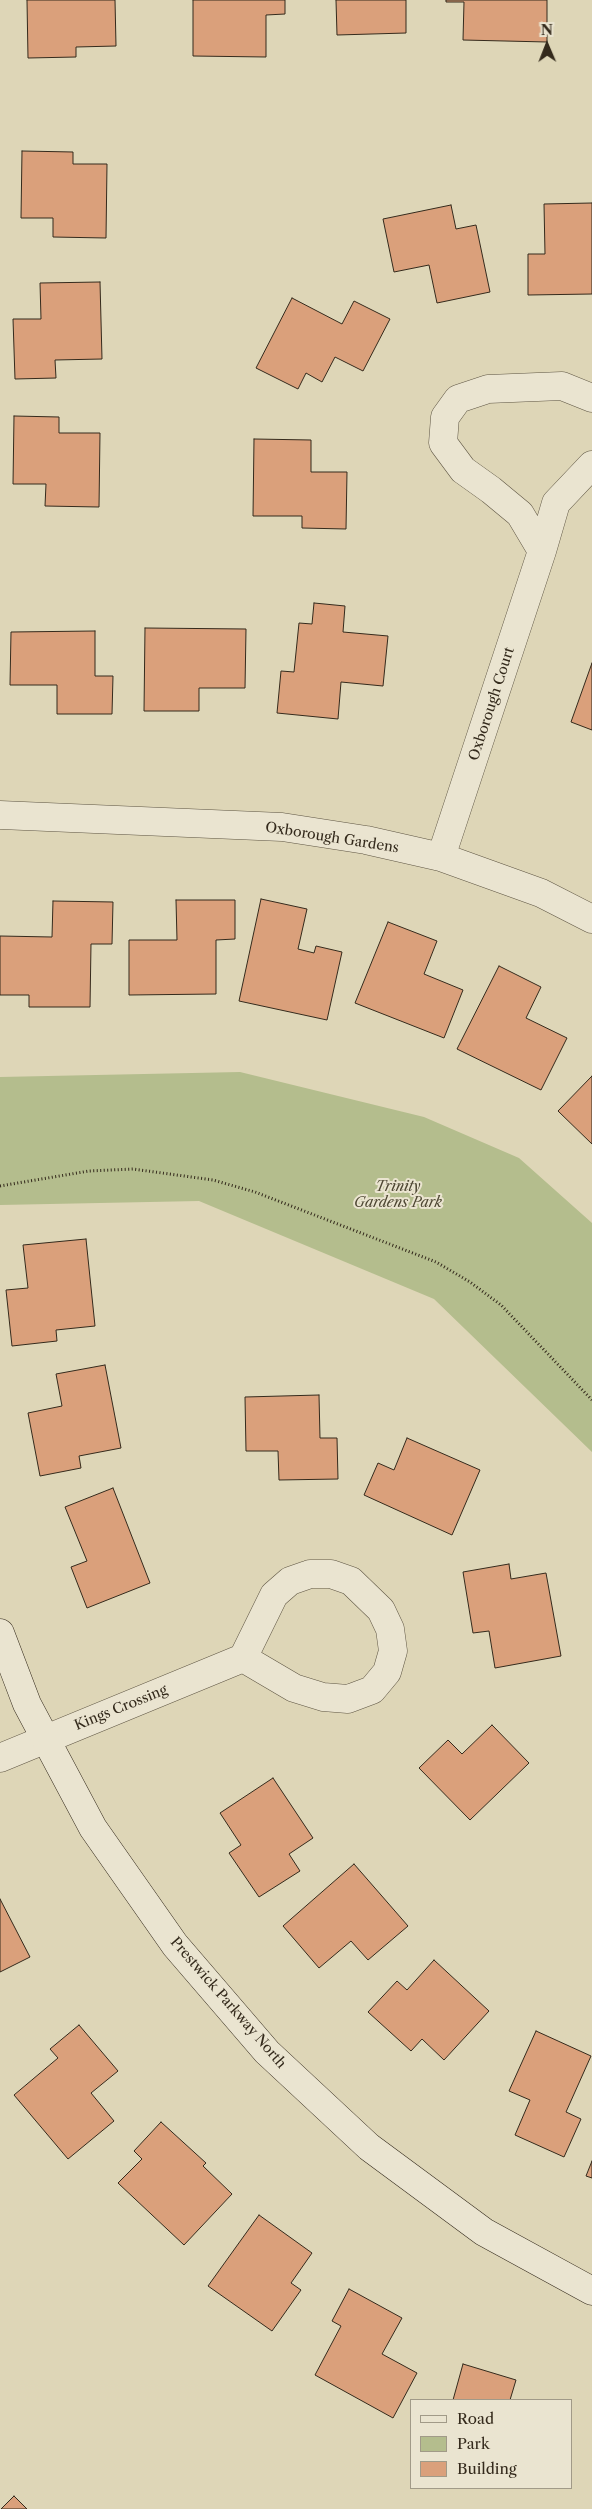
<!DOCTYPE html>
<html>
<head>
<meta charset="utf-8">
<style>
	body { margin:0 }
	#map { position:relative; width:592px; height:2509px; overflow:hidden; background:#ded6b7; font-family:"Libre Caslon Text",serif }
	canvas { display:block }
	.legend { position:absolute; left:410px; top:2399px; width:162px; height:90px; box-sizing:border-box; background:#eae4d0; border:1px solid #a19a88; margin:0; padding:6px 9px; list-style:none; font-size:15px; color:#342a1c }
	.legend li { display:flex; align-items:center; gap:10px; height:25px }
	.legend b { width:25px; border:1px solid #a19a88 }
	.north { position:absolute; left:522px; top:20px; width:50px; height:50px; -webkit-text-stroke:4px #eae4d0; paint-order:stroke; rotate:359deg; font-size:14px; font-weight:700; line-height:20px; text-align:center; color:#342a1c }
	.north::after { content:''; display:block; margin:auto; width:18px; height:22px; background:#342a1c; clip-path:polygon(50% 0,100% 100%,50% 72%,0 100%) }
</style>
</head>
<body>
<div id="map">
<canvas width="592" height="2509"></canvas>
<ul class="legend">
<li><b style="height:6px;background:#eae4d0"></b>Road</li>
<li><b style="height:14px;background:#b4bd8d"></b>Park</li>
<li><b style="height:14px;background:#daa07b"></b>Building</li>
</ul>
<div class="north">N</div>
</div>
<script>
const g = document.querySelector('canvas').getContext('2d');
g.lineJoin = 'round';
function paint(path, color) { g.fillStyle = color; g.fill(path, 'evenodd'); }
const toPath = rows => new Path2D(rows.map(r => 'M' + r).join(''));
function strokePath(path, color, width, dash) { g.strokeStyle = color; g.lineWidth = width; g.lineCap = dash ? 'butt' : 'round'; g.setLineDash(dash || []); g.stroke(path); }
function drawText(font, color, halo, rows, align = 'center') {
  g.font = font + ' "Libre Caslon Text",serif'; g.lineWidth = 4; g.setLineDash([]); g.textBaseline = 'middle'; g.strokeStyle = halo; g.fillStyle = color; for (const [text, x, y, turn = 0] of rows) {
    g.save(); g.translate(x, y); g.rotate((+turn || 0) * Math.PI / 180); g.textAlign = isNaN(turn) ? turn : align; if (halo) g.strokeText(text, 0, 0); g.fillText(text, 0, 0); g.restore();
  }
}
const green = toPath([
	[240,1072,424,1117,519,1158,592,1223,592,1452,434,1299,199,1201,0,1205,0,1077]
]);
const building = toPath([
	[27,0,115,0,116,46,76,47,76,57,28,58,27,0],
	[193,0,285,0,285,14,266,15,266,57,193,56,193,0],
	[336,0,406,0,406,33,337,35,336,0],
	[446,0,547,0,547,42,463,40,464,2,446,2,446,0],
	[22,151,73,152,73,164,107,164,106,238,53,237,53,218,21,218,22,151],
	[592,203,592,294,528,295,528,254,545,254,544,204,592,203],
	[451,205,456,229,476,225,490,292,437,303,429,265,394,272,383,219,451,205],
	[100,282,102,359,55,360,56,378,15,379,13,319,41,319,40,283,100,282],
	[292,298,342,324,354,301,390,319,363,371,335,357,322,382,306,373,298,389,256,368,292,298],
	[14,416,59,417,59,433,100,433,99,507,45,506,46,484,13,484,14,416],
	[254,439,311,440,311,472,347,472,346,529,302,528,302,516,253,516,254,439],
	[314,603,345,606,343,632,388,636,383,686,341,682,338,719,277,713,281,671,294,672,299,623,312,624,314,603],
	[145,628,246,629,245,688,199,688,199,711,144,711,145,628],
	[95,631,95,676,113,676,112,714,57,714,57,685,10,685,11,632,95,631],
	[592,663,592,730,571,722,592,663],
	[261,899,307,909,298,949,314,953,316,946,342,952,327,1020,239,1001,261,899],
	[176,900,235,900,235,939,216,940,216,994,129,995,129,940,177,940,176,900],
	[53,901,113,902,112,944,91,944,90,1007,29,1007,29,995,0,995,0,936,52,937,53,901],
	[388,922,437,941,424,974,463,990,444,1038,355,1003,388,922],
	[499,966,541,987,526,1018,567,1038,541,1090,457,1049,499,966],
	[592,1076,592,1144,558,1111,592,1076],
	[86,1239,95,1326,56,1330,57,1341,12,1346,6,1290,28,1288,23,1245,86,1239],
	[105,1365,121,1448,79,1456,81,1468,40,1476,28,1413,62,1406,56,1374,105,1365],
	[319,1395,320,1438,337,1438,338,1479,279,1480,278,1451,246,1451,245,1397,319,1395],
	[407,1438,480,1470,452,1535,364,1495,378,1463,394,1470,407,1438],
	[113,1488,150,1583,87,1608,71,1567,87,1561,65,1507,113,1488],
	[509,1564,511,1579,546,1573,561,1656,495,1668,489,1631,473,1633,463,1572,509,1564],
	[492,1725,529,1763,470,1820,419,1768,448,1740,462,1754,492,1725],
	[273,1778,313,1838,289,1854,300,1871,259,1897,229,1853,241,1845,220,1813,273,1778],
	[354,1864,408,1926,368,1960,351,1941,319,1968,283,1926,354,1864],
	[0,1899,30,1957,0,1972,0,1899],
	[434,1960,489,2011,444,2060,422,2039,411,2051,368,2012,397,1981,407,1990,434,1960],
	[79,2025,118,2071,91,2093,114,2121,68,2159,14,2095,58,2058,50,2049,79,2025],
	[536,2031,591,2056,566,2112,581,2119,564,2157,515,2135,530,2100,509,2091,536,2031],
	[161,2122,206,2163,203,2166,232,2194,184,2245,118,2183,142,2159,134,2151,161,2122],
	[592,2161,592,2178,586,2176,592,2161],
	[259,2215,312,2253,291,2283,301,2290,272,2331,208,2286,259,2215],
	[349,2289,402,2318,382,2354,417,2373,393,2418,315,2375,341,2326,332,2321,349,2289],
	[463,2364,516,2380,510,2400,453,2400,463,2364],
	[14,2496,27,2509,1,2509,14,2496]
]);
const path = toPath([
	[0,1186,89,1171,133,1169,213,1180,255,1192,436,1262,470,1282,501,1305,592,1400]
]);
const street = toPath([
	[542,551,520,514,491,490,463,470,443,443,445,417,458,399,488,389,562,386,592,398],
	[0,815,282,827,366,840,441,857,541,893,592,919],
	[441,857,542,551,556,503,592,465],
	[310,1574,331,1574,351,1581,381,1610,390,1629,393,1651,387,1672,372,1690,348,1699,323,1697,294,1688,243,1658,274,1595,290,1581,310,1574],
	[0,1758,243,1658]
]);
const secondary = toPath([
	[0,1633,27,1704,93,1828,175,1945,267,2052,369,2147,484,2232,592,2291]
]);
const streetNames = [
	["Oxborough Court",492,704,-72],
	["Oxborough Gardens",332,838,9],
	["Kings Crossing",121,1708,-22],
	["Prestwick Parkway North",228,2003,49]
];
const parkNames = [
	["Trinity",398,1187],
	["Gardens Park",398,1203]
];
paint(green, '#b4bd8d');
paint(building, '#daa07b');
strokePath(building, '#342a1c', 1);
strokePath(street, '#5e5543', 29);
strokePath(secondary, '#342a1c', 29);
strokePath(path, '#342a1c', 3, [1, 2.5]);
strokePath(street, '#eae4d0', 28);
strokePath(secondary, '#eae4d0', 28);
drawText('14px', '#342a1c', '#eae4d0', streetNames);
drawText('italic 14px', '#4e4733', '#eae4d0', parkNames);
</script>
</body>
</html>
